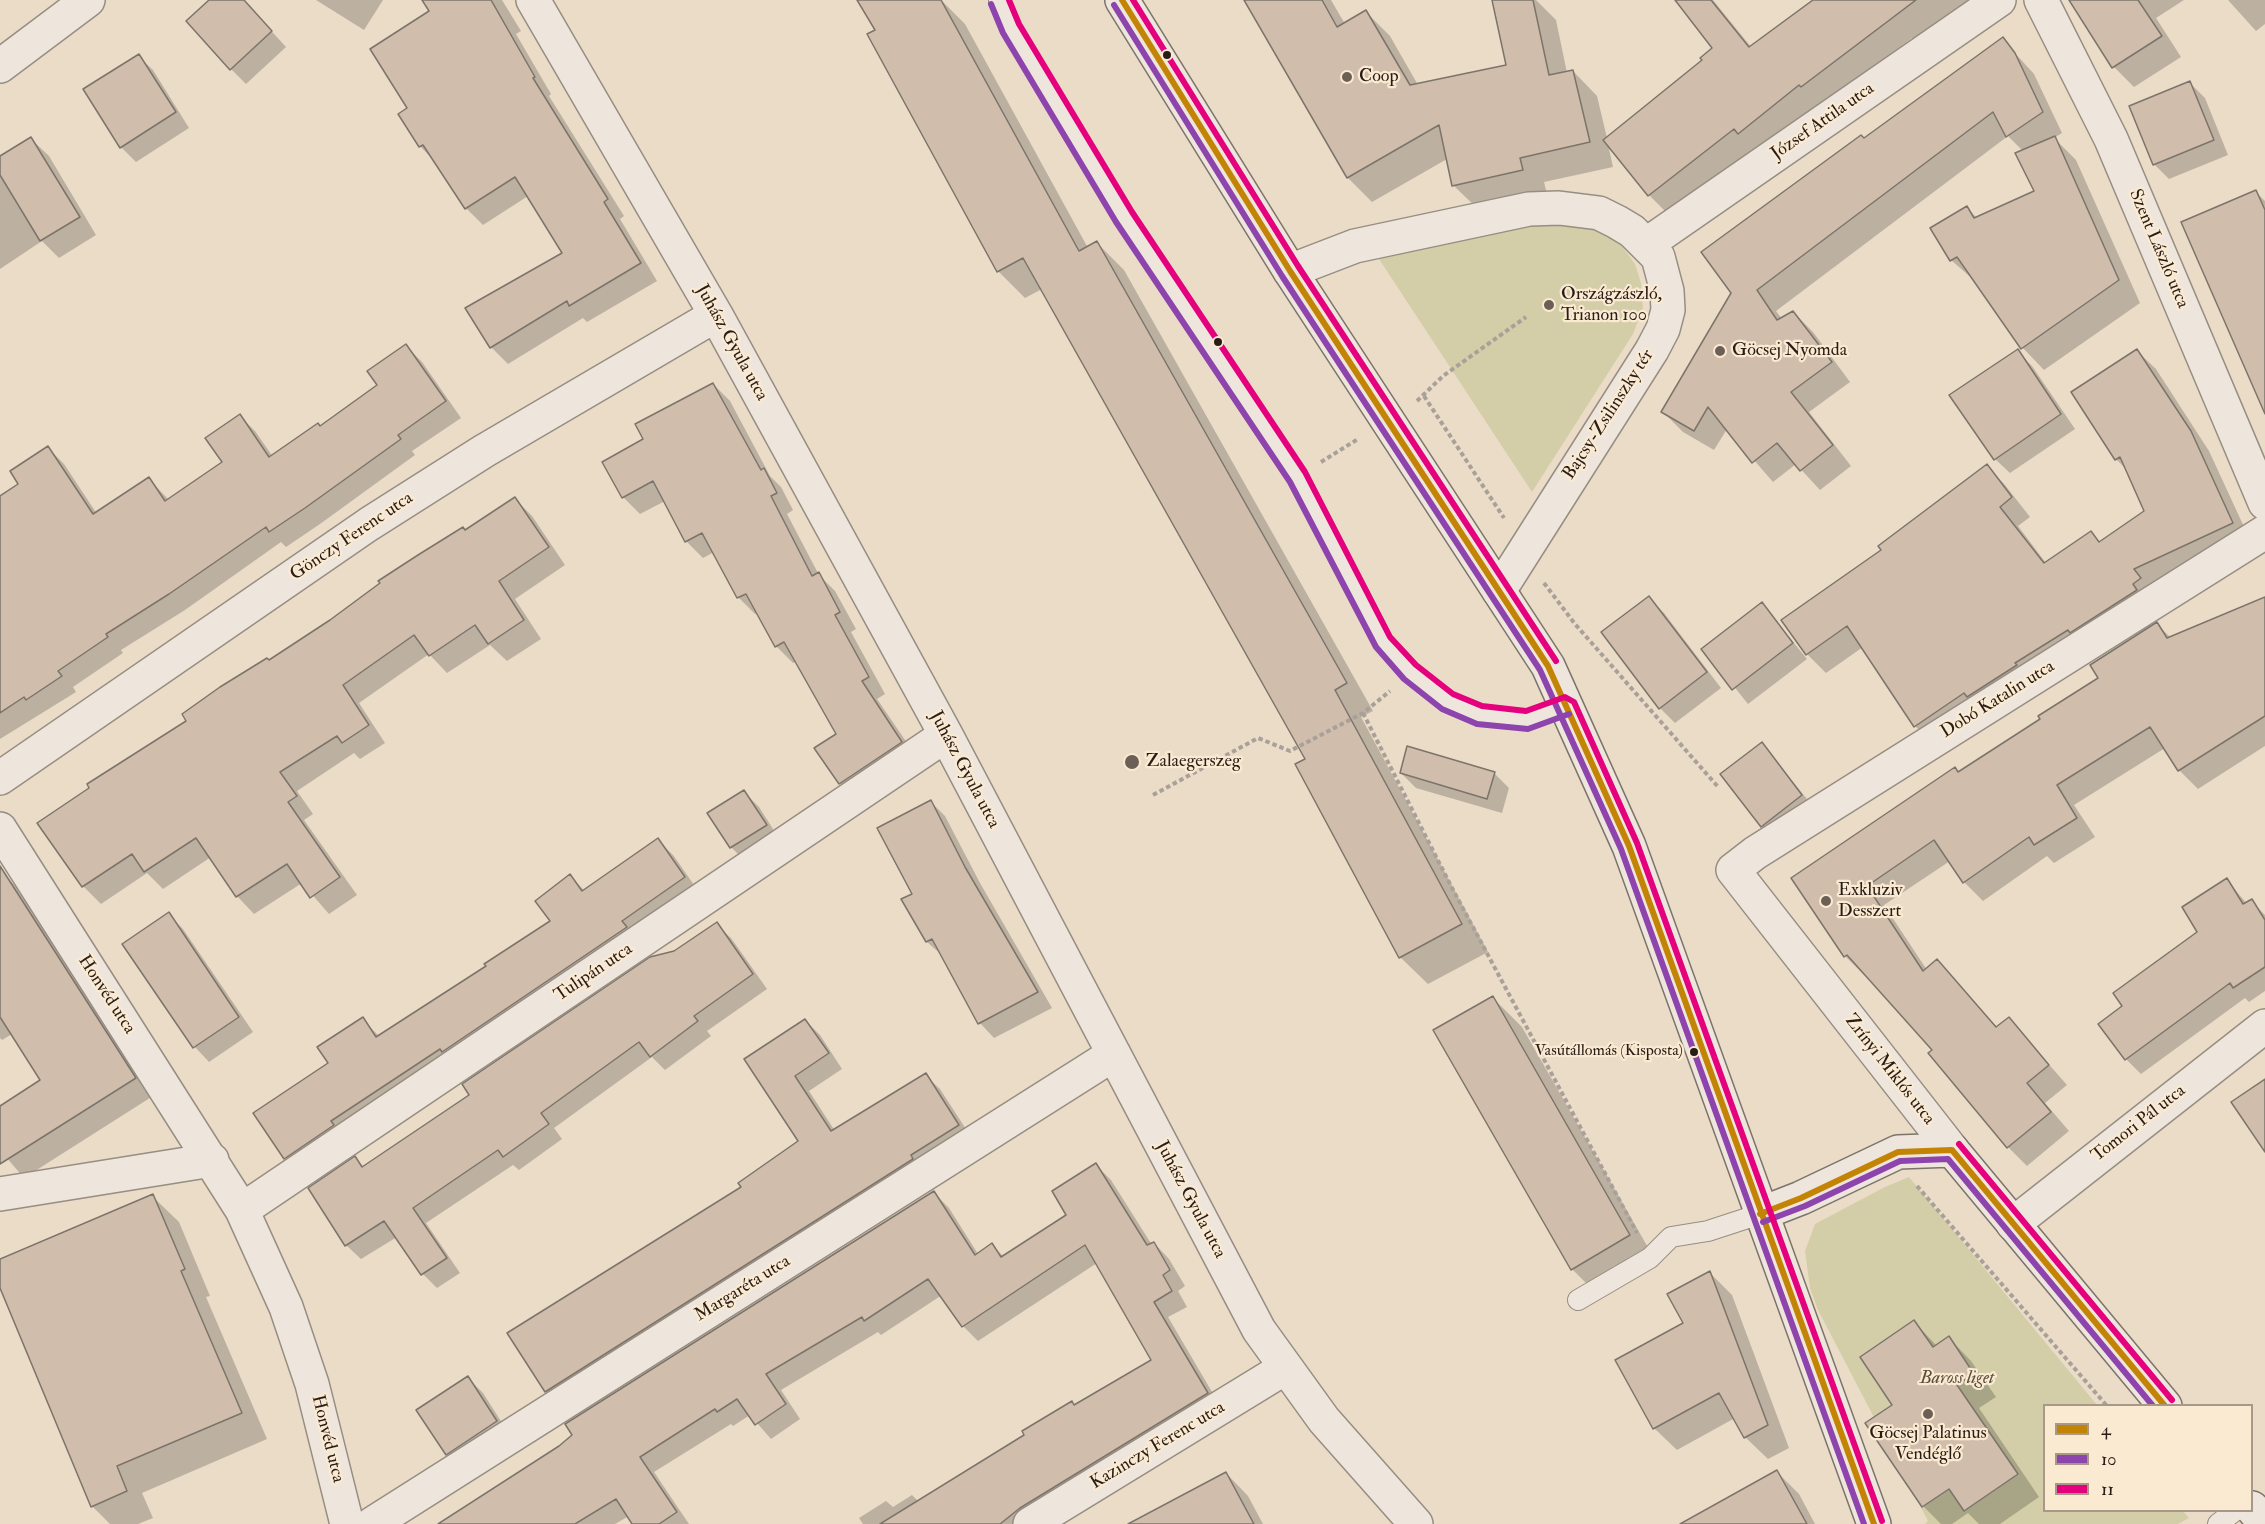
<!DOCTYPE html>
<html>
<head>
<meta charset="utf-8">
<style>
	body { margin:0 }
	#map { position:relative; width:2265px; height:1524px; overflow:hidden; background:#ebdcc8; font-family:"IM FELL Double Pica",serif }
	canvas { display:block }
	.legend { position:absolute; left:2043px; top:1404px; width:210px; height:108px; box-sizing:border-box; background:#fbead2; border:2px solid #a79887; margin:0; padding:8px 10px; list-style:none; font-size:18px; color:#281c17 }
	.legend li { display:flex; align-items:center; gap:12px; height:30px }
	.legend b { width:30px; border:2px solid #a79887 }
</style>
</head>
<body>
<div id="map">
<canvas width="2265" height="1524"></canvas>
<ul class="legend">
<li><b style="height:8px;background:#c38406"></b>4</li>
<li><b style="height:8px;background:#8e44ad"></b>10</li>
<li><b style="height:8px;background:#e5007d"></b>11</li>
</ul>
</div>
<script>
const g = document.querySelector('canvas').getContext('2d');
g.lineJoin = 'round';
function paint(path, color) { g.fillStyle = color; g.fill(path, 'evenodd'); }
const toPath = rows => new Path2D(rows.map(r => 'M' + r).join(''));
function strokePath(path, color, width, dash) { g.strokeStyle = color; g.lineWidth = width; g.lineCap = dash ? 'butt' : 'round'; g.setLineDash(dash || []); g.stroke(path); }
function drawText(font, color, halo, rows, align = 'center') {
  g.font = font + ' "IM FELL Double Pica",serif'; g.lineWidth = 4.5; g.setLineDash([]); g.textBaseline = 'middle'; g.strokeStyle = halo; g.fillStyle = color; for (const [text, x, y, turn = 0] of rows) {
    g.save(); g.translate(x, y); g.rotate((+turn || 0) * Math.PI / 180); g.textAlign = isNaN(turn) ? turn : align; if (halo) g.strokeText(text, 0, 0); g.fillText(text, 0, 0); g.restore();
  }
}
const green = toPath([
	[1563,216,1613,234,1635,264,1641,283,1643,308,1633,334,1532,492,1379,259],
	[1909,1177,2097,1405,2044,1406,2044,1510,2183,1511,2189,1518,2178,1524,1925,1524,1928,1521,1818,1310,1810,1288,1805,1251,1815,1224,1885,1187]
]);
const shadow = toPath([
	[211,0,243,0,286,47,246,84,231,69],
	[316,0,383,0,364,30],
	[443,0,502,0,521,31,516,34,551,94,549,96,624,216,620,219,657,281,587,322,583,318,508,364,491,347,564,253,528,196,483,225,466,208,435,162,420,146,409,109,431,11],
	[859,0,941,0,965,24,1088,248,1097,243,1124,270,1373,711,1361,717,1488,952,1428,984,1400,957,1307,759,1042,289,1025,298,998,271],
	[1261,0,1331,0,1345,24,1366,12,1390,36,1418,85,1508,66,1511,0,1536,0,1556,20,1567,73,1573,71,1597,96,1607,138,1704,60,1715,48,1677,0,1713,0,1751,47,1815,0,1974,0,1914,41,1912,38,1822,106,1820,104,1759,153,1754,148,1669,215,1649,195,1608,144,1613,167,1544,182,1547,194,1478,209,1453,185,1447,159,1372,202,1348,178,1250,7],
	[2070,0,2184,0,2156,18,2181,57,2134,87,2114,67],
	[2228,0,2265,0,2265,24,2256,31],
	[2002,39,2034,74,2062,133,2054,138,2076,160,2140,303,2044,370,2023,348,1975,281,1951,260,1967,208,1977,218,2036,192,2023,151,2008,136,1776,311,1782,319,1793,312,1813,332,1850,382,1809,412,1851,466,1820,490,1796,464,1773,482,1727,429,1714,450,1683,432,1663,412,1864,140],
	[138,56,153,70,189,128,136,162,121,147],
	[2190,83,2205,98,2228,155,2169,179,2154,164],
	[31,139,49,156,96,235,59,258,42,241,0,269,0,158],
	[2256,192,2265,201,2265,406],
	[406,346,422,362,461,418,412,451,415,455,320,524,286,547,281,542,185,610,121,650,123,653,73,687,76,692,0,739,0,498,20,485,48,448,64,464,97,514,149,479,169,500,224,463,240,416,255,431,273,457,320,428,379,385],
	[2017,351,2032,366,2075,429,2010,473,1995,459],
	[2137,351,2156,369,2209,451,2251,542,1934,745,1915,726,1863,647,1826,673,1807,654,1883,550,1987,466,2005,485,2030,517,2018,526,2046,563,2091,533,2101,543,2146,511,2128,471,2116,459],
	[713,384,730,401,770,476,781,487,793,510,787,514,819,575,835,591,856,629,851,632,885,694,877,699,918,759,857,800,840,783,838,734,796,662,793,663,776,646,758,613,755,614,738,597,714,552,703,558,686,541,665,501,640,514,623,497,646,440],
	[515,499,532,516,565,565,515,599,541,639,507,661,490,645,447,673,429,654,359,703,385,743,360,759,354,753,297,791,313,814,304,820,357,895,329,914,302,883,254,914,237,896,211,857,163,889,147,873,101,904,83,886,39,823,188,721,269,662],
	[1649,598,1664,613,1721,688,1675,723,1660,708,1603,632],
	[2265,599,2265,746,2198,789,2179,770,2165,748,2074,805,2095,837,2054,863,2047,856,1983,901,1964,882,1950,861,1884,905,1927,970,1937,961,1998,1028,2009,1019,2067,1085,2045,1103,2069,1131,2027,1166,2008,1147,1934,1051,1866,974,1864,975,1845,956,1793,878,2042,720,2100,678,2157,624,2171,638],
	[1762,604,1807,659,1748,704,1704,649],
	[1762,744,1816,810,1777,840,1762,826],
	[1401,773,1494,773,1509,788,1502,813,1416,788],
	[744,792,759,807,780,840,746,862,731,847],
	[930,801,945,816,980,883,1052,1008,994,1038,980,1023,943,956,927,942,914,894],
	[658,840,673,855,699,892,300,1173,285,1158,330,1064,362,1019,379,1036,488,967,552,921,570,876,585,891],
	[6,876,23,894,153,1096,24,1178,0,1150,0,1107,42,1081,12,1034,2,1040,0,1038,0,880],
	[2227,880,2247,904,2251,901,2265,915,2265,991,2249,1002,2245,998,2141,1074,2126,1059,2101,1024,2124,1006,2199,932],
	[168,914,183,929,253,1032,209,1062,195,1047,124,944],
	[716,924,731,938,767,989,707,1031,711,1036,665,1070,652,1057,554,1128,562,1139,519,1170,513,1165,426,1223,460,1273,437,1288,423,1274,397,1237,361,1259,346,1245,355,1158,364,1167],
	[1493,998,1522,1027,1658,1265,1601,1298,1572,1269],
	[805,1020,820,1035,842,1069,809,1091,835,1131,925,1075,940,1089,973,1140,561,1406,546,1391,509,1333,743,1188,800,1141,746,1060],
	[1096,1165,1111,1180,1152,1245,1154,1243,1169,1259,1185,1286,1178,1291,1187,1307,1168,1317,1222,1409,1035,1524,863,1524,859,1518,886,1501,893,1507,912,1495,919,1502,1153,1361,1097,1263,978,1341,963,1326,942,1295,881,1335,878,1332,781,1390,800,1419,771,1439,750,1415,733,1426,731,1424,654,1472,689,1524,634,1524,629,1516,615,1524,441,1524,560,1447,933,1192,949,1208,978,1254,992,1245,1004,1257,1069,1215],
	[152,1196,179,1222,210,1296,206,1297,267,1439,142,1493,153,1518,138,1524,110,1524,92,1506,0,1285,0,1261],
	[1710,1273,1732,1295,1789,1448,1768,1459,1745,1437,1735,1418,1677,1450,1654,1428,1685,1324],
	[1914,1322,1937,1346,1949,1338,1971,1361,1996,1397,1979,1408,2039,1497,2000,1524,1979,1524,1968,1513,1952,1524,1941,1524,1923,1506,1867,1424,1894,1406],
	[468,1378,483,1393,511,1437,462,1469,447,1454],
	[1777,1472,1799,1494,1815,1524,1702,1524],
	[1226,1473,1248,1496,1263,1524,1132,1524]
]);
const building = toPath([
	[209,0,244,0,272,31,230,70,186,21,209,0],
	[422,0,491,0,535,77,533,78,608,199,604,202,641,263,569,306,567,301,490,348,465,308,562,253,515,177,465,209,423,145,419,147,398,114,407,108,370,49,429,11,422,0],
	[857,0,941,0,1079,251,1097,241,1347,683,1335,690,1462,924,1399,958,1295,764,1305,759,1023,258,997,272,867,34,875,30,857,0],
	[1244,0,1322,0,1337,27,1366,10,1410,85,1506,65,1492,0,1533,0,1549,75,1573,70,1590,142,1520,158,1523,170,1452,186,1439,125,1347,178,1244,0],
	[1675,0,1711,0,1749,47,1813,0,1916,0,1801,87,1799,85,1738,134,1734,129,1648,196,1603,140,1702,60,1700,58,1712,48,1675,0],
	[2069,0,2138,0,2162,36,2112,68,2069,0],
	[2003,37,2015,53,2043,112,2006,137,1993,112,1757,290,1777,320,1793,311,1832,362,1791,392,1833,445,1800,471,1777,443,1752,463,1708,407,1694,431,1661,412,1731,293,1701,252,1861,135,1864,138,2003,37],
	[139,54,176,112,120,148,83,89,139,54],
	[2190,81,2214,140,2153,165,2129,106,2190,81],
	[2055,136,2119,280,2021,349,1957,257,1950,261,1930,228,1967,206,1974,218,2034,191,2015,153,2055,136],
	[31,137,80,217,40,241,0,175,0,156,31,137],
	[2256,190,2265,210,2265,414,2181,222,2256,190],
	[406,344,446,401,398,435,401,439,305,508,269,532,266,527,169,594,106,634,108,637,58,671,62,676,26,700,24,697,0,713,0,496,18,484,10,471,48,446,93,514,149,477,165,501,222,462,205,438,240,414,269,457,318,423,320,426,377,385,367,371,406,344],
	[2018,349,2061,414,1994,460,1949,395,2018,349],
	[2137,349,2191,431,2233,523,2134,569,2141,578,2133,584,2137,590,2070,633,2068,630,2015,663,2017,665,1967,697,1964,693,1914,727,1847,626,1806,655,1781,620,1881,550,1878,546,1987,464,2012,497,2000,507,2044,563,2091,531,2099,542,2144,511,2120,457,2115,460,2071,392,2137,349],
	[713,383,761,470,764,468,777,493,771,496,812,576,819,572,840,612,835,615,869,677,862,681,902,742,839,784,814,748,836,734,784,642,775,647,746,594,737,598,702,533,685,542,653,481,622,498,602,462,643,439,635,424,713,383],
	[515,497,549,547,499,581,524,620,488,644,475,625,429,656,414,635,343,685,369,725,342,743,337,736,280,772,297,796,288,802,340,877,310,898,287,864,236,897,196,838,144,872,132,854,82,887,37,823,89,788,87,784,186,721,182,714,220,687,267,658,269,660,330,620,380,583,378,581,418,555,463,527,465,530,515,497],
	[1649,596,1707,672,1659,709,1601,632,1649,596],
	[2265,597,2265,716,2178,771,2150,727,2057,785,2077,818,2034,845,2029,837,1963,883,1934,840,1867,886,1923,971,1937,959,1996,1027,2009,1017,2049,1065,2027,1083,2051,1112,2007,1148,1928,1053,1932,1050,1847,955,1844,957,1791,878,1955,767,1958,772,2040,719,2038,716,2098,678,2090,665,2157,622,2167,638,2265,597],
	[1762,602,1793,643,1732,690,1701,649,1762,602],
	[1762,742,1802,795,1761,827,1720,774,1762,742],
	[1407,746,1495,772,1487,799,1400,773,1407,746],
	[744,790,767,825,730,848,707,813,744,790],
	[931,800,965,867,1038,992,978,1024,932,939,926,942,901,899,912,894,877,828,931,800],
	[658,838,685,877,622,921,627,927,442,1052,440,1049,331,1121,334,1125,284,1159,253,1113,328,1063,317,1047,363,1017,376,1037,486,966,484,964,550,921,535,901,570,874,582,891,658,838],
	[0,866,136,1078,0,1164,0,1106,40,1080,0,1017,0,866],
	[2227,878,2243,904,2252,899,2265,920,2265,967,2233,988,2230,983,2125,1060,2098,1024,2122,1006,2113,993,2197,932,2182,907,2227,878],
	[169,912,239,1017,193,1048,122,944,169,912],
	[717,922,753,974,694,1016,698,1021,650,1057,639,1042,541,1113,549,1124,503,1157,498,1150,413,1208,447,1258,421,1275,384,1221,345,1246,308,1188,355,1156,362,1167,469,1095,462,1084,650,957,674,951,717,922],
	[1493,996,1630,1235,1571,1270,1433,1030,1493,996],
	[805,1019,829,1053,795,1076,831,1131,926,1073,959,1125,911,1155,913,1159,545,1392,507,1333,741,1187,738,1183,798,1141,744,1059,805,1019],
	[2265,1079,2265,1152,2231,1102,2265,1079],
	[1096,1163,1147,1245,1154,1242,1170,1270,1163,1275,1172,1291,1154,1302,1208,1393,1020,1508,1000,1524,880,1524,1024,1435,1022,1431,1072,1401,1074,1405,1151,1360,1085,1245,962,1327,928,1279,864,1321,862,1317,766,1374,786,1404,755,1425,737,1399,717,1412,715,1409,640,1457,677,1512,659,1524,632,1524,616,1499,575,1524,438,1524,559,1446,572,1435,565,1424,934,1191,975,1255,992,1243,1001,1257,1066,1215,1052,1191,1096,1163],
	[153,1194,185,1269,181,1271,242,1413,117,1466,127,1491,91,1507,0,1288,0,1259,153,1194],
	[1710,1271,1768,1425,1744,1438,1719,1393,1653,1429,1615,1360,1683,1323,1667,1294,1710,1271],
	[1914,1320,1933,1347,1949,1336,1974,1374,1957,1385,2018,1474,1964,1511,1949,1489,1922,1507,1865,1423,1892,1405,1860,1357,1914,1320],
	[468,1376,497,1421,446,1455,416,1410,468,1376],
	[1777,1470,1807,1524,1680,1524,1777,1470],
	[1226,1472,1254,1524,1128,1524,1226,1472]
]);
const path = toPath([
	[1424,396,1504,518],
	[1417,401,1443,376,1526,317],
	[1321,462,1358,439],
	[1544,583,1575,624,1719,788],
	[1363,713,1452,888,1637,1233],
	[1153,795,1258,738,1290,751,1363,713,1390,691],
	[1917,1186,2107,1406]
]);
const lane = toPath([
	[999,0,1011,28,1124,217,1298,477,1383,642,1410,672,1448,702,1480,715,1527,720,1566,706],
	[1578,1300,1650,1258,1671,1237,1708,1231,1760,1214],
	[2218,1524,2236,1510]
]);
const street = toPath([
	[533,0,716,315,946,735,1259,1330,1324,1420,1416,1524],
	[2041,0,2111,139,2265,503],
	[0,66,88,0],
	[1647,244,1999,0],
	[1290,271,1355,246,1529,209,1559,208,1599,213,1617,222,1632,231,1658,257,1667,291,1668,310,1663,329,1652,350,1499,591],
	[0,778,369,524,484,451,716,315],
	[0,829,242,1210,286,1307,312,1384,347,1524],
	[1952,1150,1733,870,1755,853,2265,532],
	[0,1194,212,1160],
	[242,1210,946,735],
	[2013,1224,2265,1026],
	[372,1524,1114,1054],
	[1030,1524,1285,1368]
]);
const secondary = toPath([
	[1122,0,1290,271,1548,666,1629,846,1874,1524],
	[1760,1214,1801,1198,1898,1152,1952,1150,2165,1406],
	[2252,1508,2265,1524]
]);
const bus1 = toPath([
	[1122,0,1290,271,1548,666,1629,846,1874,1524],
	[1760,1214,1801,1198,1898,1152,1952,1150,2165,1406]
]);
const bus2 = toPath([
	[991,4,1003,33,1116,222,1290,482,1376,647,1404,679,1442,709,1477,724,1528,729,1569,714],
	[1114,5,1282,276,1540,670,1621,849,1864,1524],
	[1763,1222,1805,1206,1900,1161,1948,1159,2153,1406]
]);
const bus3 = toPath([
	[1009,0,1019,24,1132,212,1305,472,1390,637,1416,665,1453,694,1482,706,1526,711,1565,697,1574,702,1637,843,1882,1521],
	[1133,0,1298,266,1556,661],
	[1959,1144,2172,1400]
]);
const markers = [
	[1167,55,5,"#281c17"],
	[1347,77,6,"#6c5f55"],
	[1549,305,6,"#6c5f55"],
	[1218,342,5,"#281c17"],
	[1720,351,6,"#6c5f55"],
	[1132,762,8,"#6c5f55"],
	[1826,901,6,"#6c5f55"],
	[1694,1052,5,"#281c17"],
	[1928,1414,6,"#6c5f55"]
];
const busNames = [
	["Vasútállomás (Kisposta)",1683,1052]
];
const poiNames = [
	["Coop",1359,77],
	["Országzászló,",1561,295],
	["Trianon 100",1561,316],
	["Göcsej Nyomda",1732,351],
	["Zalaegerszeg",1146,762],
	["Exkluziv",1838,891],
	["Desszert",1838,912],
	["Göcsej Palatinus",1928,1434,"center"],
	["Vendéglő",1928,1455,"center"]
];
const streetNames = [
	["József Attila utca",1823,122,-35],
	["Szent László utca",2158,249,67],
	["Juhász Gyula utca",731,343,61],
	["Bajcsy-Zsilinszky tér",1609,415,-57],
	["Gönczy Ferenc utca",352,537,-34],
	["Dobó Katalin utca",1998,700,-32],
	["Juhász Gyula utca",964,770,62],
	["Tulipán utca",594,973,-34],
	["Honvéd utca",106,995,57],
	["Zrínyi Miklós utca",1889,1070,52],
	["Tomori Pál utca",2139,1124,-38],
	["Juhász Gyula utca",1190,1200,62],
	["Margaréta utca",743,1289,-32],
	["Honvéd utca",327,1439,76],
	["Kazinczy Ferenc utca",1158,1446,-31]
];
const parkNames = [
	["Baross liget",1957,1379]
];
paint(green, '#d3cda8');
paint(shadow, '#0003');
paint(building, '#d1bdac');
strokePath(building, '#7c746a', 1.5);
strokePath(lane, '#978d82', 22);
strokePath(street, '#978d82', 36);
strokePath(secondary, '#7c746a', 36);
strokePath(path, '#a9a199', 4, [4.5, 3]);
strokePath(lane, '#eee6dc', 20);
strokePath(street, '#eee6dc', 33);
strokePath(secondary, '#eee6dc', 33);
strokePath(bus1, '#c38406', 6);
strokePath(bus2, '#8e44ad', 6);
strokePath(bus3, '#e5007d', 6);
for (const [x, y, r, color] of markers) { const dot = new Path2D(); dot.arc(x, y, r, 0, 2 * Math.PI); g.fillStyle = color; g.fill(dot); strokePath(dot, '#fbead2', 2); }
drawText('16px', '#281c17', '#fbead2', busNames, 'right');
drawText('18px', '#281c17', '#fbead2', poiNames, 'left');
drawText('18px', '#281c17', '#fbead2', streetNames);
drawText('italic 18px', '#564d3b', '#fbead2', parkNames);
</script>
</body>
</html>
